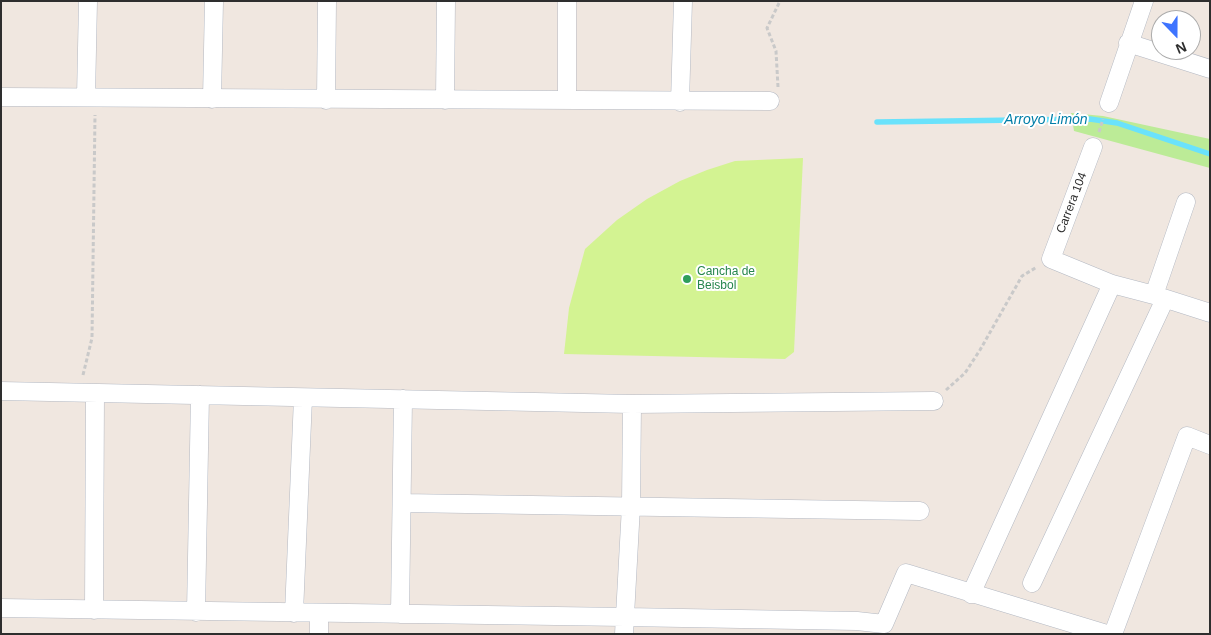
<!DOCTYPE html>
<html>
<head>
<meta charset="utf-8">
<style>
	body { margin:0 }
	#map { position:relative; width:1211px; height:635px; overflow:hidden; background:#f0e7e0; font-family:Arial,sans-serif }
	canvas { display:block }
	.frame { position:absolute; inset:0; border:2px solid #2e2e2e; pointer-events:none }
	.north { position:absolute; left:1151px; top:10px; width:50px; height:50px; box-sizing:border-box; background:#fff; border:1px solid #ababab; border-radius:50%; rotate:158deg; font-size:14px; font-weight:700; line-height:20px; text-align:center; color:#2e2e2e }
	.north::after { content:''; display:block; margin:auto; width:18px; height:22px; background:#3e74ff; clip-path:polygon(50% 0,100% 100%,50% 72%,0 100%) }
</style>
</head>
<body>
<div id="map">
<canvas width="1211" height="635"></canvas>
<div class="frame"></div>
<div class="north">N</div>
</div>
<script>
const g = document.querySelector('canvas').getContext('2d');
g.lineJoin = 'round';
function paint(path, color) { g.fillStyle = color; g.fill(path, 'evenodd'); }
const toPath = rows => new Path2D(rows.map(r => 'M' + r).join(''));
function strokePath(path, color, width, dash) { g.strokeStyle = color; g.lineWidth = width; g.lineCap = dash ? 'butt' : 'round'; g.setLineDash(dash || []); g.stroke(path); }
function drawText(font, color, halo, rows, align = 'center') {
  g.font = font + ' Arial,sans-serif'; g.lineWidth = 4; g.setLineDash([]); g.textBaseline = 'middle'; g.strokeStyle = halo; g.fillStyle = color; for (const [text, x, y, turn = 0] of rows) {
    g.save(); g.translate(x, y); g.rotate((+turn || 0) * Math.PI / 180); g.textAlign = isNaN(turn) ? turn : align; if (halo) g.strokeText(text, 0, 0); g.fillText(text, 0, 0); g.restore();
  }
}
const green = toPath([
	[1071,113,1103,116,1210,139,1210,168,1074,131]
]);
const pitch = toPath([
	[803,158,794,352,785,359,564,354,569,308,585,249,617,220,647,199,680,181,707,170,735,161]
]);
const stream = toPath([
	[877,122,1090,119,1117,123,1210,154]
]);
const path = toPath([
	[778,87,776,51,767,28,780,1],
	[1099,132,1103,119],
	[83,375,92,338,95,115],
	[946,390,965,373,980,350,1022,276,1037,267]
]);
const street = toPath([
	[1128,43,1210,69],
	[1,97,770,101],
	[86,97,88,1],
	[212,99,214,1],
	[326,100,327,1],
	[445,100,446,1],
	[567,100,567,1],
	[680,102,683,1],
	[1109,103,1144,1],
	[1093,147,1051,259,1112,284,1154,295,1210,313],
	[1154,295,1186,202],
	[1,391,632,404,934,401],
	[402,503,920,511],
	[1032,583,1165,299],
	[971,594,1112,284],
	[1,608,625,617,857,621,884,624,906,573,1107,634],
	[94,610,95,393],
	[196,612,200,395],
	[294,613,303,398],
	[319,613,319,634],
	[400,614,403,399],
	[624,634,631,506,632,404],
	[1113,634,1187,436,1210,445]
]);
const markers = [
	[687,279,5,"#2e9e5b"]
];
const streetNames = [
	["Carrera 104",1072,203,-69]
];
const leisureNames = [
	["Cancha de",697,272],
	["Beisbol",697,286]
];
const waterNames = [
	["Arroyo Limón",1046,120]
];
paint(green, '#bceb97');
paint(pitch, '#d3f392');
strokePath(stream, '#6ae2fb', 5.5);
strokePath(street, '#b3b8c2', 19);
strokePath(path, '#c9c9c9', 3, [4, 2.5]);
strokePath(street, '#fff', 18);
for (const [x, y, r, color] of markers) { const dot = new Path2D(); dot.arc(x, y, r, 0, 2 * Math.PI); g.fillStyle = color; g.fill(dot); strokePath(dot, '#fff', 2); }
drawText('12px', '#2e2e2e', '#fff', streetNames);
drawText('12px', '#27864d', '#fff', leisureNames, 'left');
drawText('italic 14px', '#017ea8', '#fff', waterNames);
</script>
</body>
</html>
